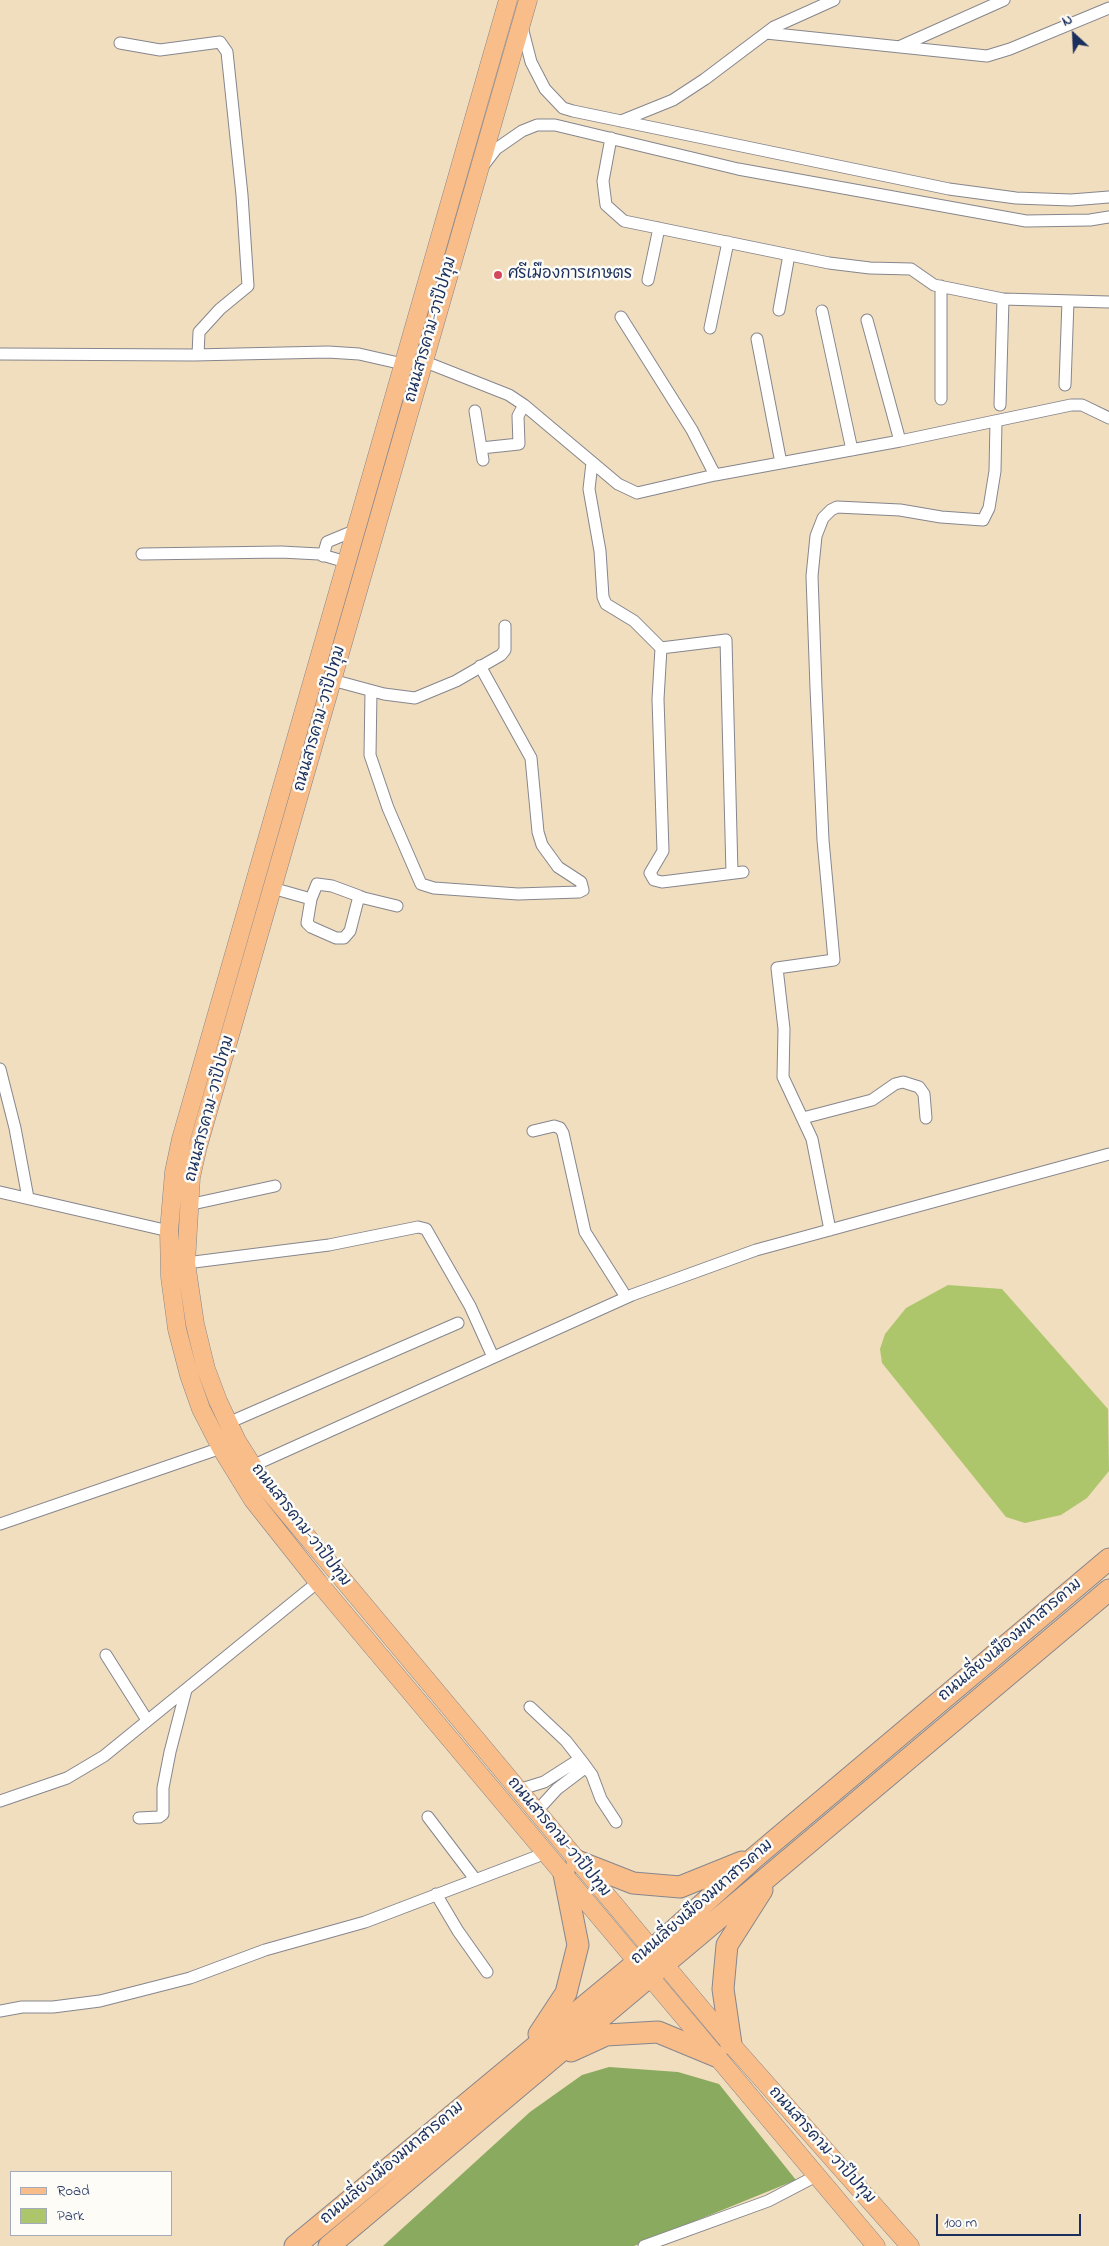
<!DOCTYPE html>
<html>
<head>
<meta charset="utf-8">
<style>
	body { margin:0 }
	#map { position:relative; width:1109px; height:2246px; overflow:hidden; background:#f1debe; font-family:"Indie Flower",sans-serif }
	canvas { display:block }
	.legend { position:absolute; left:10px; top:2171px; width:162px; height:65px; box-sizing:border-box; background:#fdfcf7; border:1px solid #a3aaba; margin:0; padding:6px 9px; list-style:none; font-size:15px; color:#1b2f5e }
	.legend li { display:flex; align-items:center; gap:10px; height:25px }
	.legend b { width:25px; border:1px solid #a3aaba }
	.north { position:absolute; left:1049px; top:10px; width:50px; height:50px; -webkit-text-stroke:4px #fdfcf7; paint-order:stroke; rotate:335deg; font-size:14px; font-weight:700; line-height:20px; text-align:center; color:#1b2f5e }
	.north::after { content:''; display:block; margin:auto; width:18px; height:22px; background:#1b2f5e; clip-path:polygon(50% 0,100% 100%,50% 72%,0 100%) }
	.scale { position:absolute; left:936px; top:2214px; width:145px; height:22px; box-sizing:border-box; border:2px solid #1b2f5e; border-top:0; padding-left:6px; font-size:15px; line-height:18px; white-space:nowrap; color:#1b2f5e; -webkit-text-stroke:4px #fdfcf7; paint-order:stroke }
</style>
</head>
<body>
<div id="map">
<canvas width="1109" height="2246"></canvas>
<ul class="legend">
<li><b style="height:6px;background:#f8bd89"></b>Road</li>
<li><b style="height:14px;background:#adc66b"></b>Park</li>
</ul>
<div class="north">N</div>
<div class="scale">100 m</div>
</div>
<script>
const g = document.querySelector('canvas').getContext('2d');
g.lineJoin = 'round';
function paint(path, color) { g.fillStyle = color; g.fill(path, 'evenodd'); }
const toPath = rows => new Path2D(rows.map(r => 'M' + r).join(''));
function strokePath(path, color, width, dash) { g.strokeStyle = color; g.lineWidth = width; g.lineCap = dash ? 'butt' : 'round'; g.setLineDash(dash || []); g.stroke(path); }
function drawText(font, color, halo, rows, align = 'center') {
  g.font = font + ' "Indie Flower","Playpen Sans Thai",sans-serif'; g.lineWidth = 5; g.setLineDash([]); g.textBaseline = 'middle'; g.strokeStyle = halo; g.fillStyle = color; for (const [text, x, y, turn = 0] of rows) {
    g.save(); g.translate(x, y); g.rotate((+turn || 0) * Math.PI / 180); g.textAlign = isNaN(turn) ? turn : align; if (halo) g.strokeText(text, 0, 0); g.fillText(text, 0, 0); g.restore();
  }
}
const green = toPath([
	[948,1285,1002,1289,1108,1409,1109,1471,1087,1498,1061,1515,1025,1523,1006,1517,882,1363,880,1349,885,1334,906,1308]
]);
const forest = toPath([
	[609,2067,678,2072,719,2084,796,2180,634,2246,383,2246,530,2112,582,2075]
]);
const street = toPath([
	[522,27,531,62,545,89,563,108,573,111,949,189,1016,198,1071,200,1109,197],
	[766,33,987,56,1010,49,1109,8],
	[120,43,160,50,220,42,227,52,242,195,248,286,220,309,199,332,198,355],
	[901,46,1004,0],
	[621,121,673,100,705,79,774,27,834,0],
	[611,138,603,181,606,205,624,221,829,263,870,268,911,269,934,285,1003,299,1109,302],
	[483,166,496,149,522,131,537,125,555,125,738,169,1026,221,1090,220,1109,217],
	[648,280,659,228],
	[779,310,789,255],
	[822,311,852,450],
	[621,317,692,430,715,475],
	[867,320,900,441],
	[710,328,728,242],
	[757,339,781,463],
	[0,354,194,355,328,352,359,354,403,364],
	[423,361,509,395,524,405,618,484,637,493,715,475,900,441,1071,405,1082,405,1109,418],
	[1065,385,1068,301],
	[941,399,941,286],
	[1000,405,1003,299],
	[475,411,483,460],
	[481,448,519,444,518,416,524,405],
	[592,463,589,489,600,551,603,597,606,604,634,621,661,648,658,699,663,851,650,873,654,880,662,882,743,872],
	[142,554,281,552,319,554,346,562],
	[323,556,327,542,356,530],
	[661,648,726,640,732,873],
	[332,680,384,694,415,698,456,681,501,655,505,650,505,626],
	[371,691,370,755,388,808,421,884,434,888,518,894,579,892,583,890,581,882,558,867,542,845,538,832,531,758,480,666],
	[272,888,311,899],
	[359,896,350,931,344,938,336,938,311,927,307,923,311,899,317,884,332,886,359,896,364,898,397,906],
	[0,1069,15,1128,28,1198],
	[803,1118,872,1100,895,1084,903,1082,919,1087,924,1094,926,1118],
	[533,1131,554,1126,560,1128,563,1133,585,1232,626,1297],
	[0,1192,169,1231],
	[188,1205,275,1186],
	[830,1230,812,1139,783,1077,784,1029,777,968,834,960,823,840,816,688,812,576,816,536,823,518,831,510,837,507,900,510,941,517,983,520,989,508,995,471,996,421],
	[186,1263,329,1245,418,1227,426,1229,470,1306,493,1357],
	[228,1423,458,1323],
	[252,1466,632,1295,756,1250,1109,1154],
	[0,1524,221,1448],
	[106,1655,147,1720],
	[530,1707,566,1741,584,1764,592,1775,601,1799,616,1822],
	[518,1790,544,1782,580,1759],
	[0,1801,67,1778,104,1756,318,1582],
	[536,1812,557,1789,586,1767],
	[428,1817,475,1879],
	[139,1818,159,1817,163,1814,163,1788,170,1752,186,1690],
	[436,1894,458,1931,487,1972],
	[0,2011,22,2007,53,2007,100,2001,190,1978,265,1950,365,1922,546,1853],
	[644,2246,768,2201,816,2176]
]);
const primary = toPath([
	[508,0,181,1139,174,1172,169,1231,170,1277,177,1329,189,1375,201,1409,221,1448,253,1500,318,1582,876,2246],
	[528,0,198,1146,191,1177,186,1263,195,1324,206,1369,218,1401,237,1441,268,1490,731,2044,910,2246]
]);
const highway = toPath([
	[577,1861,633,1883,680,1887,742,1862],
	[539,2034,566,1993,578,1945,564,1874],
	[731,2044,723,1989,727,1945,762,1890],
	[571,2051,606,2035,658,2032,716,2056],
	[295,2246,652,1950,754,1858,1109,1559],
	[329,2246,1109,1590]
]);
const markers = [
	[498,275,5,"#d1495b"]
];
const poiNames = [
	["ศรีเมืองการเกษตร",508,275]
];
const streetNames = [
	["ถนนสารคาม-วาปีปทุม",432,330,-74],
	["ถนนสารคาม-วาปีปทุม",321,719,-74],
	["ถนนสารคาม-วาปีปทุม",211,1109,-75],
	["ถนนสารคาม-วาปีปทุม",300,1526,52],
	["ถนนเลี่ยงเมืองมหาสารคาม",1011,1641,-40],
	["ถนนสารคาม-วาปีปทุม",558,1838,50],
	["ถนนเลี่ยงเมืองมหาสารคาม",703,1903,-41],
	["ถนนสารคาม-วาปีปทุม",821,2146,48],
	["ถนนเลี่ยงเมืองมหาสารคาม",393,2164,-40]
];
paint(green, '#adc66b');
paint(forest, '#8aab5f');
strokePath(street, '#86868e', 13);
strokePath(primary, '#86868e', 19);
strokePath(highway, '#86868e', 23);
strokePath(street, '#fff', 11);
strokePath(primary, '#f8bd89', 18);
strokePath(highway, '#f8bd89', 21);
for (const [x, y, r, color] of markers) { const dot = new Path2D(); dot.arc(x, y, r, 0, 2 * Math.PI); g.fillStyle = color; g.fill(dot); strokePath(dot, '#fdfcf7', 2); }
drawText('16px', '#1b2f5e', '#fdfcf7', poiNames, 'left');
drawText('16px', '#1b2f5e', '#fdfcf7', streetNames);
</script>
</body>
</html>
